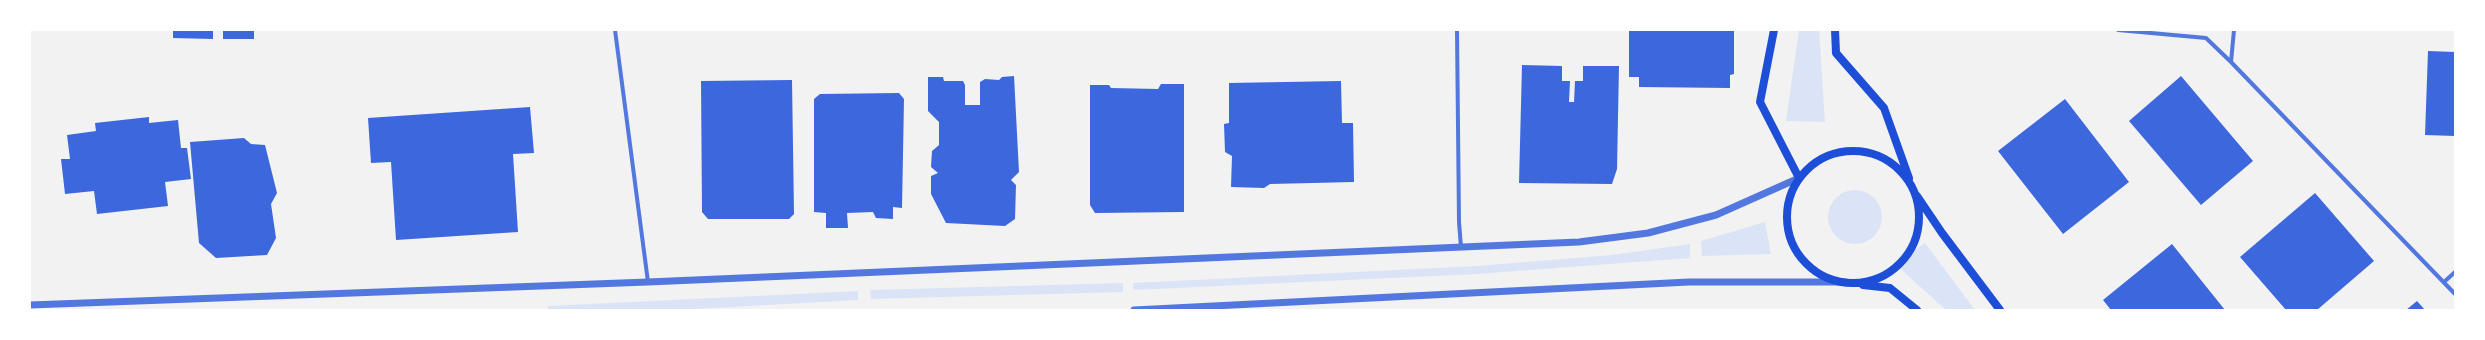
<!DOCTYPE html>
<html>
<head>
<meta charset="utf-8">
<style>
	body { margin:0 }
	#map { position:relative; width:2485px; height:340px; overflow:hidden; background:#f2f2f2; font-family:"Playfair Display",serif }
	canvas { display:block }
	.frame { position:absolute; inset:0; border:31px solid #fff; pointer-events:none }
</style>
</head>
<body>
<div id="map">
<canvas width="2485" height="340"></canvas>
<div class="frame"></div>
</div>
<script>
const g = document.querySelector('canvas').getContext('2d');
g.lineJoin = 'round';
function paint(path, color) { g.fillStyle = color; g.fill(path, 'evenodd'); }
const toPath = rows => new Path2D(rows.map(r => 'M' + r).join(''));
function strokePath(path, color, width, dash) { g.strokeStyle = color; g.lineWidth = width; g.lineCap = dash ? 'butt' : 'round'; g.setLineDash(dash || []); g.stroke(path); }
const green = toPath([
	[1799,30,1819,30,1825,122,1786,121],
	'1828 217a27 27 0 1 1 54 0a27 27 0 1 1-54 0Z',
	[1765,222,1771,254,1702,256,1701,241],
	[1925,243,1975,310,1946,310,1895,264],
	[1690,244,1690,258,1477,274,1134,290,1133,283,1476,266,1612,255],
	[1123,283,1123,292,871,299,870,290],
	[858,291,858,300,677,310,548,310,548,306]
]);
const building = toPath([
	[173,30,213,30,213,39,173,38],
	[223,30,254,30,254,39,223,39],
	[1629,30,1734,30,1734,74,1730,75,1730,88,1639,87,1639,77,1629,77],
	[2428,51,2455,52,2455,136,2425,135],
	[1522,65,1562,66,1562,81,1570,81,1569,102,1574,102,1575,81,1583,81,1583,66,1619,66,1617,169,1612,184,1519,183],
	[1014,76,1019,172,1011,180,1016,185,1015,219,1005,226,946,223,931,194,931,176,938,173,931,167,932,151,939,145,939,122,928,111,928,77,943,77,944,81,963,81,965,85,965,105,980,105,980,82,985,79,999,80,1002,77],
	[2181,76,2253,161,2201,205,2129,121],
	[792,80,794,214,789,219,708,219,702,212,701,81],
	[1341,81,1342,123,1353,123,1354,182,1270,184,1264,188,1231,187,1232,156,1225,152,1224,124,1229,123,1229,83],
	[1161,84,1184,84,1184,212,1095,213,1090,205,1090,85,1109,85,1111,88,1158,89],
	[899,93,904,99,902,208,893,207,893,219,876,218,873,212,847,213,848,228,826,228,826,213,814,212,814,99,820,94],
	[2065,99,2129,182,2063,234,1998,151],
	[530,107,534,153,513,154,518,232,396,240,391,162,371,163,368,118],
	[149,117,149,123,178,120,181,148,187,148,191,179,165,182,168,206,97,214,94,191,65,194,61,159,70,159,67,135,96,131,95,123],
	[244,138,251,144,265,145,277,193,271,204,276,238,267,255,216,258,199,243,190,142],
	[2315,193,2374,261,2317,310,2286,310,2240,257],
	[2172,244,2225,310,2111,310,2103,300],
	[2417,301,2425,310,2406,310]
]);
const minor = toPath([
	[615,30,648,282],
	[1457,30,1459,222,1461,247],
	[2118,30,2206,38,2231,62],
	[2234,30,2231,62,2455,294],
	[2444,282,2455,272]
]);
const tertiary = toPath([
	[30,305,648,282,1579,242,1648,233,1716,215,1799,178],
	[1134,310,1689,282,1846,282]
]);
const secondary = toPath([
	[1774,30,1760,102,1799,178],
	[1835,30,1836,53,1884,108,1909,178],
	'1787 217a66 66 0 1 1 132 0a66 66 0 1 1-132 0Z',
	[1917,196,1942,233,2000,310],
	[1863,285,1890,288,1917,310]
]);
paint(green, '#dbe4f7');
paint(building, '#3d67dc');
strokePath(minor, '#5277de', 4);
strokePath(tertiary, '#5277de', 7);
strokePath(secondary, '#1d4ed8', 8);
</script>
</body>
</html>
